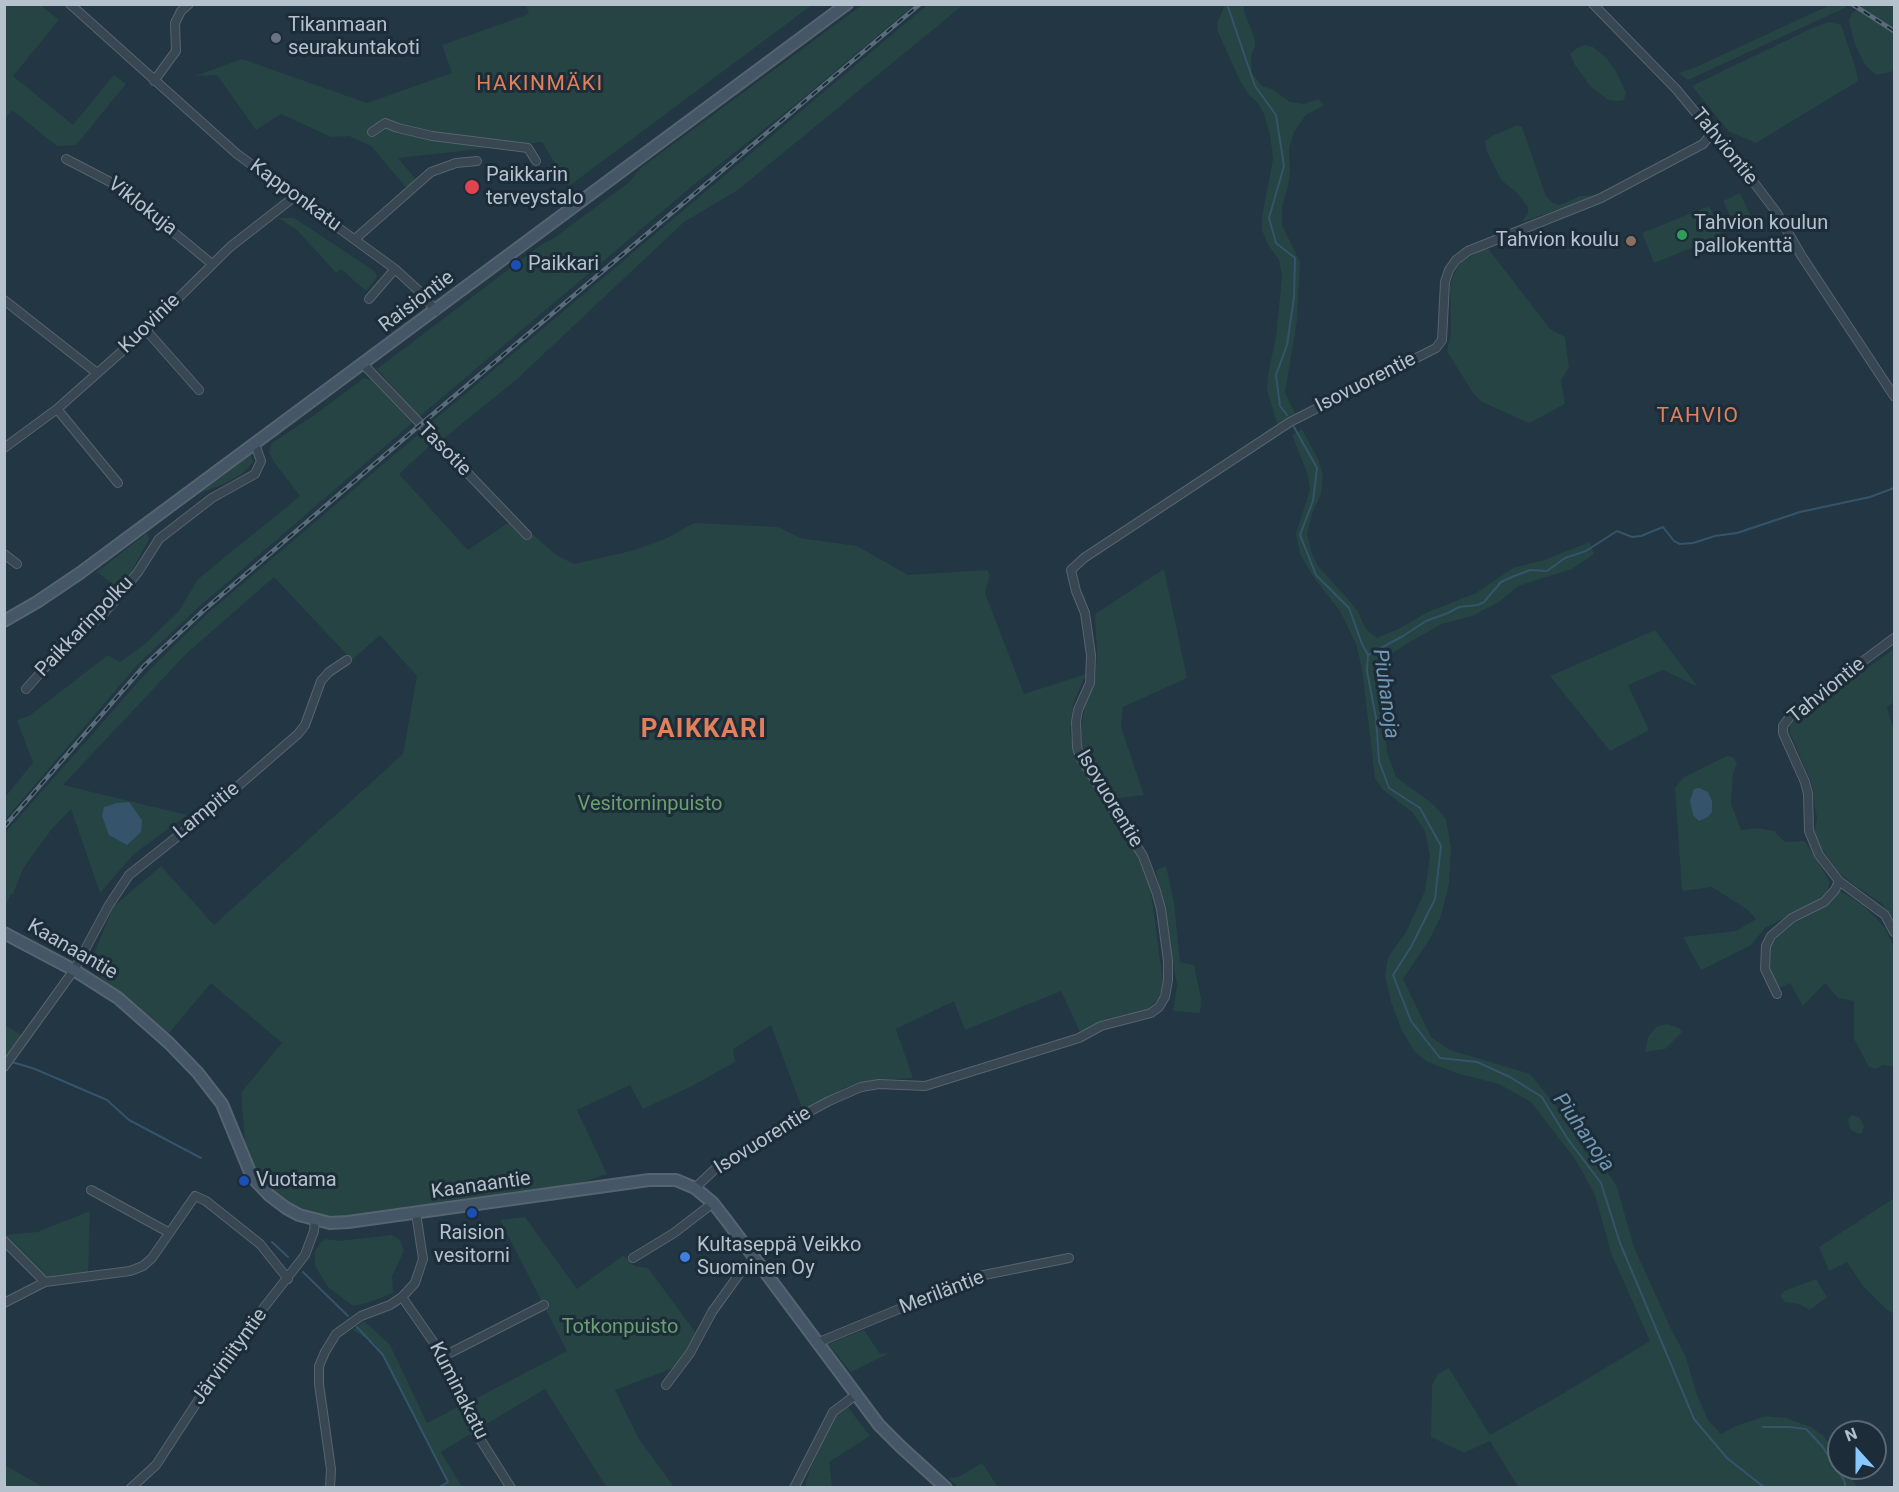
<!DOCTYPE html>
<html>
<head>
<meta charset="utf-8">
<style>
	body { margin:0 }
	#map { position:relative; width:1899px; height:1492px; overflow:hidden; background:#233643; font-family:Roboto,sans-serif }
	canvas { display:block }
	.frame { position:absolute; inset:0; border:6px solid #b5c1cc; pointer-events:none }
	.north { position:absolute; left:1827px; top:1420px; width:60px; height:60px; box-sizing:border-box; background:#1c2c38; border:2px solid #596873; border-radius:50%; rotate:339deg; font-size:16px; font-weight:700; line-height:24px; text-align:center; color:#b5c1cc }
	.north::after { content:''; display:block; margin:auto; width:21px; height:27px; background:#87c8ff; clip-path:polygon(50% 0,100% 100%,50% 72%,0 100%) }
</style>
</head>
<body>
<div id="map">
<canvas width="1899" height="1492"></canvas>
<div class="frame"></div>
<div class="north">N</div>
</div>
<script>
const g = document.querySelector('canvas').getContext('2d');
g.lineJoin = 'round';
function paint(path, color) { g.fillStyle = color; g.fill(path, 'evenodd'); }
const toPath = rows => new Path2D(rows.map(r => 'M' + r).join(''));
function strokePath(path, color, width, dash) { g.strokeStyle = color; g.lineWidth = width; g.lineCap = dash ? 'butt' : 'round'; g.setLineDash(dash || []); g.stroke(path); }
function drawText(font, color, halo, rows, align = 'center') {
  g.font = font + ' Roboto,sans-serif'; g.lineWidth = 6; g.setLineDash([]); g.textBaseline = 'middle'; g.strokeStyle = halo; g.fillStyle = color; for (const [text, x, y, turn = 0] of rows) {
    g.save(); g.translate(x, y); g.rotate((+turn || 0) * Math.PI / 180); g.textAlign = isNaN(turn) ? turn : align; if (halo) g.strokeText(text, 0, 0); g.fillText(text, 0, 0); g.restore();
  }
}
const green = toPath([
	[5,4,41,5,59,20,13,76,73,125,114,75,126,84,76,145,57,146,12,110,5,119],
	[1865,4,1894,5,1894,71,1876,75,1865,65,1854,42,1849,21,1852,13],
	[526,5,812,5,569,186,542,142,398,158,419,183,409,191,371,146,349,136,331,137,281,114,256,130,217,75,195,76,242,59,367,103,452,73,442,45,529,14],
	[862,5,914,5,797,103,691,187,419,417,377,369,542,244,554,238,628,183,642,167],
	[927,5,963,5,738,190,684,222,516,380,443,439,427,426],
	[1225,5,1244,5,1244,12,1254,36,1255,46,1251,56,1252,73,1262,86,1272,89,1290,102,1304,104,1319,99,1323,106,1306,115,1294,132,1289,149,1290,170,1288,186,1282,207,1282,225,1300,262,1297,320,1285,392,1295,414,1277,424,1267,390,1268,374,1276,337,1282,276,1279,260,1268,245,1262,230,1262,216,1273,159,1270,135,1264,114,1258,103,1249,95,1240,81,1218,32,1217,23],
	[1830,5,1844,5,1847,7,1688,80,1679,73,1696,67],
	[1830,22,1841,25,1856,69,1858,81,1756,143,1728,131,1692,86,1812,28],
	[1586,45,1593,47,1606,58,1616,71,1626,93,1624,100,1617,101,1608,100,1590,86,1575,65,1570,54,1577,48],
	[1517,125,1522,127,1546,196,1552,202,1558,205,1566,203,1580,196,1593,195,1575,204,1522,222,1528,213,1528,207,1517,193,1501,180,1486,149,1485,141,1492,136],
	[1740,193,1755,225,1738,233,1723,201],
	[1709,206,1722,236,1654,263,1642,233],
	[278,218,294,218,373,270,377,275,376,279,366,291,341,269,336,273,297,230],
	[1487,247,1550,329,1565,337,1569,367,1561,380,1565,404,1529,423,1482,402,1473,393,1447,351,1451,333,1450,286,1454,274,1461,262],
	[364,378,371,380,412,423,202,604,137,665,5,820,5,797,33,763,17,720,29,716,108,655,120,662,145,644,179,611,198,579,300,496,274,462,269,452,272,443,313,416],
	[1302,429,1318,459,1323,476,1321,494,1312,514,1307,534,1311,551,1318,566,1347,598,1358,612,1366,629,1377,638,1400,628,1428,612,1476,593,1513,568,1544,560,1590,542,1594,554,1572,569,1518,586,1499,602,1472,616,1442,624,1406,644,1392,654,1382,665,1381,681,1387,752,1396,777,1433,804,1446,819,1451,847,1449,884,1441,916,1428,942,1403,979,1431,1037,1450,1050,1530,1074,1596,1154,1617,1187,1634,1247,1671,1329,1686,1357,1696,1392,1708,1420,1721,1434,1736,1426,1766,1416,1786,1418,1811,1427,1824,1436,1839,1459,1839,1468,1845,1468,1857,1487,1518,1487,1490,1441,1464,1453,1431,1437,1432,1385,1438,1374,1449,1368,1490,1435,1552,1400,1650,1341,1611,1253,1595,1195,1575,1159,1531,1102,1499,1084,1456,1073,1428,1062,1415,1052,1402,1031,1391,1002,1385,975,1388,957,1405,934,1425,891,1430,856,1425,831,1412,812,1383,790,1375,778,1362,669,1356,644,1340,611,1314,578,1300,554,1296,533,1310,490,1308,475,1292,435],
	[421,432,434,442,399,474,468,550,508,523,523,538,529,531,556,555,574,564,631,551,665,539,694,523,778,527,800,538,857,546,908,575,987,570,990,575,985,593,1024,694,1086,674,1073,704,1070,732,1073,750,1080,766,1140,858,1150,885,1163,981,1160,996,1151,1007,1141,1013,1080,1032,1061,991,965,1030,954,1001,896,1029,913,1078,868,1081,844,1088,803,1111,771,1025,733,1049,735,1062,690,1087,643,1109,630,1085,577,1110,607,1174,568,1187,514,1191,497,1196,368,1214,335,1217,318,1215,295,1207,276,1193,264,1182,246,1153,241,1093,282,1043,211,983,169,1033,119,997,89,965,114,906,161,866,214,925,403,754,417,676,380,635,352,660,274,577,186,654,63,785,187,815,134,854,100,893,71,809,51,830,29,860,23,869,13,894,11,894,5,907,5,833,147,672,208,613],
	[251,455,253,462,243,473,224,484,198,494],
	[147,533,149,539,121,591,97,572],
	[1164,569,1187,678,1123,707,1121,727,1144,795,1112,799,1082,752,1081,730,1085,704,1095,679,1097,656,1095,614],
	[1655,630,1698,687,1663,670,1628,685,1649,730,1610,751,1550,676],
	[1894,649,1894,702,1887,707,1894,731,1894,919,1881,903,1854,885,1837,870,1822,849,1814,832,1817,819,1811,782,1790,733,1790,725,1796,718],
	[1727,756,1733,757,1737,763,1733,774,1731,803,1741,830,1758,828,1774,831,1785,842,1805,841,1830,882,1827,891,1817,901,1765,928,1751,945,1701,970,1683,937,1736,931,1756,919,1748,910,1712,887,1682,891,1675,788,1684,777],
	[1166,866,1174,902,1180,962,1194,965,1201,999,1200,1013,1173,1011,1177,985,1156,870],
	[1839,890,1861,904,1874,916,1885,928,1894,947,1894,1067,1883,1065,1876,1069,1869,1067,1854,1039,1854,1001,1838,998,1825,983,1803,1006,1790,983,1778,989,1768,964,1768,949,1772,942,1793,924,1827,906],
	[4,1024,23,1036,8,1060,5,1058],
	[1667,1024,1679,1028,1682,1032,1665,1049,1645,1052,1648,1037,1656,1027],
	[1852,1115,1859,1117,1864,1126,1862,1133,1859,1134,1851,1130,1848,1119],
	[1894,1198,1894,1314,1887,1310,1863,1286,1847,1262,1829,1271,1819,1247],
	[90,1211,88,1274,48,1280,5,1244,4,1235,37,1232],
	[525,1217,577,1289,624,1255,634,1266,648,1268,696,1333,689,1350,681,1365,615,1390,639,1439,674,1487,606,1487,545,1389,480,1428,469,1402,567,1351,500,1220],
	[392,1235,400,1240,404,1251,392,1276,393,1293,367,1303,353,1306,328,1287,315,1266,315,1252,320,1243,326,1239,339,1241],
	[1816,1279,1827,1297,1810,1310,1799,1304,1785,1302,1780,1296,1784,1291],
	[364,1321,390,1345,427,1423,458,1407,470,1434,441,1452,462,1487,438,1487,448,1481,383,1355,375,1344,353,1330],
	[864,1330,880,1354,889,1353,851,1372,828,1344],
	[848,1407,870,1436,829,1462,832,1487,805,1487,810,1469,835,1417],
	[982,1463,998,1487,958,1487,948,1478,958,1477],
	[5,1465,43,1487,5,1487]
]);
const water = toPath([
	[1699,788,1708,792,1712,801,1712,812,1708,817,1699,821,1693,815,1690,800,1694,789],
	[129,802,142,820,141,832,127,845,109,835,102,816,104,807,117,803]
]);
const stream = toPath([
	[1227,4,1255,86,1276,115,1284,166,1269,218,1276,243,1295,258,1294,297,1287,345,1276,375,1280,406,1287,415],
	[1294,427,1317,468,1313,501,1300,535,1316,575,1349,608,1362,644,1368,655,1367,671,1376,718,1379,761,1389,788,1420,808,1441,846,1435,899,1411,947,1393,975,1411,1021,1440,1058,1477,1062,1510,1077,1542,1097,1567,1138,1601,1183,1620,1243,1694,1419,1727,1458,1765,1488],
	[1368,655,1403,636,1426,621,1448,613,1459,607,1478,605,1484,602,1501,582,1512,577,1530,570,1547,571,1565,558,1586,551,1617,531,1632,537,1641,536,1663,527,1674,541,1680,544,1693,543,1715,536,1737,533,1800,512,1870,497,1894,488],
	[4,1058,9,1061,35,1069,107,1100,129,1120,201,1158],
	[272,1242,288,1257],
	[303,1272,348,1316],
	[357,1327,383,1355,448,1482,438,1488],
	[1763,1427,1789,1427,1806,1429,1822,1446,1844,1480,1846,1488]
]);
const street = toPath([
	[70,4,237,154,395,269,420,292,436,311],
	[1593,4,1676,89,1755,184,1777,213,1801,255,1894,396],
	[154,81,176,51,175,23,181,11,189,4],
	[372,132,385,123,398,128,432,136,528,148,536,161],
	[66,159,118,186,212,264],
	[355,239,431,172,456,163,477,161],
	[369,299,395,269],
	[4,300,97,373],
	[146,330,199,390],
	[363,364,527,535],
	[57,409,118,483],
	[4,448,57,409,146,330,230,247,294,197],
	[4,554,17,564],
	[1894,638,1792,714,1783,726,1783,733,1805,782,1808,794,1809,831,1819,855,1839,881,1885,915,1894,932],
	[26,689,58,653,103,614,117,598,138,572,159,539,212,498,255,474,261,461,255,444],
	[1777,994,1765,969,1766,946,1771,936,1792,918,1824,902,1835,890,1839,881],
	[4,1067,74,970,109,905,129,875,207,813,298,734,305,725,321,681,329,672,347,660],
	[695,1188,714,1170,773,1131,829,1101,861,1087,879,1084,925,1086,1079,1038,1101,1026,1151,1013,1159,1007,1165,997,1168,980,1168,961,1161,909,1156,891,1143,856,1080,757,1077,747,1076,722,1078,710,1090,683,1091,655,1085,613,1076,591,1071,570,1084,558,1290,422,1436,348,1442,340,1445,282,1449,270,1456,260,1468,251,1601,198,1703,144,1713,132],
	[91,1190,168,1232],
	[4,1241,45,1282],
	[633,1258,674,1233,713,1203],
	[402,1297,441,1353,475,1431,511,1488],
	[4,1303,45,1282,130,1271,143,1266,152,1258,195,1196,206,1201,260,1244,288,1279],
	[819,1342,979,1276,1069,1258],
	[442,1357,544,1305],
	[666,1385,690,1353,712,1312,740,1273,757,1261],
	[131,1488,156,1465,233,1347,305,1255,314,1231,315,1220],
	[330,1488,331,1469,319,1384,319,1366,325,1352,336,1334,361,1316,390,1305,402,1297,415,1283,423,1259,416,1213],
	[794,1488,833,1412,857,1394]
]);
const secondary = toPath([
	[4,621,37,602,80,573,847,4],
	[4,933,74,970,118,998,169,1043,198,1073,222,1104,252,1177,269,1195,286,1208,299,1215,330,1223,348,1222,649,1180,676,1180,695,1188,713,1203,727,1221,879,1425,901,1447,946,1488]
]);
const rail = toPath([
	[1852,4,1894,31],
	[4,827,144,666,204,610,420,425,920,4]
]);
const markers = [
	[276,38,6,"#6b7280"],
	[472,187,8,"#e0444e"],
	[1682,235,6,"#2e9e5b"],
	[1631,241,6,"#8d6e63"],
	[516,265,6,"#1a4fb4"],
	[244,1181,6,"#1a4fb4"],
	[472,1213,6,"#1a4fb4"],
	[685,1257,6,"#3f7fe0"]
];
const poiNames = [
	["Tikanmaan",288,26],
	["seurakuntakoti",288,49],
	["Paikkarin",486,176],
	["terveystalo",486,199],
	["Tahvion koulun",1694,224],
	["pallokenttä",1694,247],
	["Tahvion koulu",1619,241,"right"],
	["Paikkari",528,265],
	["Vuotama",256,1181],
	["Raision",472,1234,"center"],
	["vesitorni",472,1257,"center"],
	["Kultaseppä Veikko",697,1246],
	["Suominen Oy",697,1269]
];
const streetNames = [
	["Tahviontie",1724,147,51],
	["Kapponkatu",295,196,36],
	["Viklokuja",142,207,38],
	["Raisiontie",417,302,-37],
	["Kuovinie",150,324,-44],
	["Isovuorentie",1366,383,-27],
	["Tasotie",444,450,45],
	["Paikkarinpolku",85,627,-46],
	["Tahviontie",1827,691,-39],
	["Isovuorentie",1109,799,59],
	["Lampitie",207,811,-39],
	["Kaanaantie",72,950,30],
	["Isovuorentie",763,1141,-32],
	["Kaanaantie",481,1186,-8],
	["Meriläntie",942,1293,-21],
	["Järviniityntie",230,1357,-54],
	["Kuminakatu",458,1391,63]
];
const parkNames = [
	["Vesitorninpuisto",650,805],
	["Totkonpuisto",620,1328]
];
const neighbourhoodNames = [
	["HAKINMÄKI",540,85],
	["TAHVIO",1698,417]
];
const waterNames = [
	["Piuhanoja",1385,694,82],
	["Piuhanoja",1583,1133,55]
];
const districtNames = [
	["PAIKKARI",704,730]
];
paint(green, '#254443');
paint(water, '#35546b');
strokePath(stream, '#35546b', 2);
strokePath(street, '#566470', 10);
strokePath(secondary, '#566470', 14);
strokePath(street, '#384752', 8);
strokePath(secondary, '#455666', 10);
strokePath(rail, '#596c7a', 4.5);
strokePath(rail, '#1c2c38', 2, [7]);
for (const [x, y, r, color] of markers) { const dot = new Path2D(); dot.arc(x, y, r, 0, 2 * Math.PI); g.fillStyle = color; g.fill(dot); strokePath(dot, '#1c2c38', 2); }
drawText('20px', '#b5c1cc', '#1c2c38', poiNames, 'left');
drawText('20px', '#b5c1cc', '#1c2c38', streetNames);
drawText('20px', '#69a06e', '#1c2c38', parkNames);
g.letterSpacing = '1.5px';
drawText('21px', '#e0815c', '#1c2c38', neighbourhoodNames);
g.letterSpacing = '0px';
drawText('italic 21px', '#7197b3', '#1c2c38', waterNames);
g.letterSpacing = '1.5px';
drawText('bold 26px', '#e0815c', '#1c2c38', districtNames);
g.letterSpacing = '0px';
</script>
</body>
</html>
